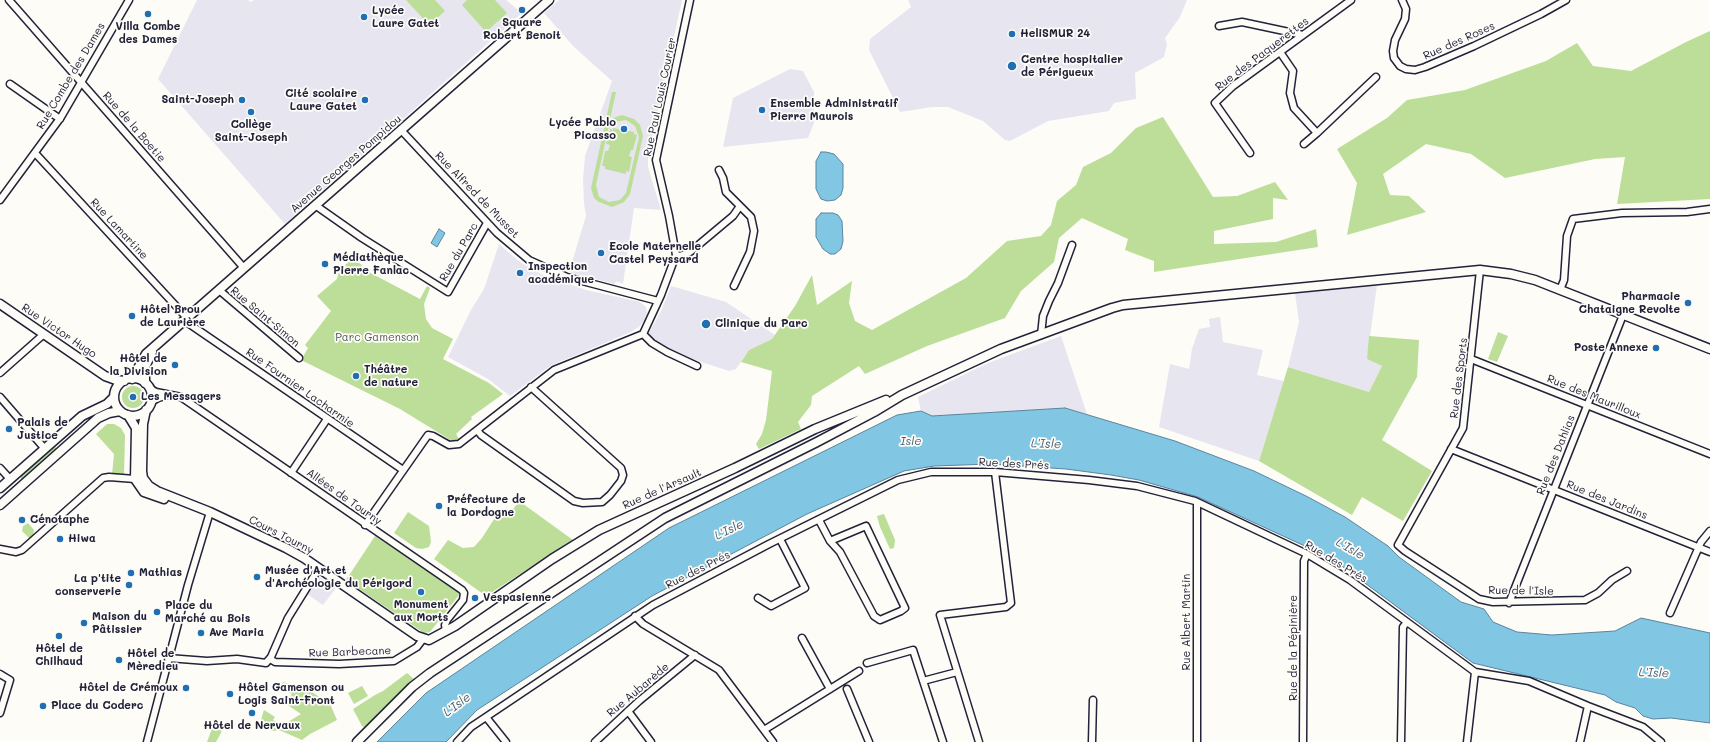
<!DOCTYPE html>
<html>
<head>
<meta charset="utf-8">
<style>
	body { margin:0 }
	canvas { display:block; background:#fdfcf7 }
</style>
</head>
<body>
<canvas width="1710" height="742"></canvas>
<script>
const g = document.querySelector('canvas').getContext('2d');
g.lineJoin = 'round';
function paint(path, color) { g.fillStyle = color; g.fill(path, 'evenodd'); }
const toPath = rows => new Path2D(rows.map(r => 'M' + r).join(''));
function strokePath(path, color, width, dash) { g.strokeStyle = color; g.lineWidth = width; g.lineCap = dash ? 'butt' : 'round'; g.setLineDash(dash || []); g.stroke(path); }
function drawText(font, color, halo, rows, align = 'center') {
  g.font = font + ' Mali,sans-serif'; g.lineWidth = 3.5; g.setLineDash([]); g.textBaseline = 'middle'; g.strokeStyle = halo; g.fillStyle = color; for (const [text, x, y, turn = 0] of rows) {
    g.save(); g.translate(x, y); g.rotate((+turn || 0) * Math.PI / 180); g.textAlign = isNaN(turn) ? turn : align; if (halo) g.strokeText(text, 0, 0); g.fillText(text, 0, 0); g.restore();
  }
}
const built = toPath([
	[197,0,248,0,251,2,254,0,506,0,522,13,285,224,158,79],
	[559,0,682,0,648,156,648,167,661,210,634,208,623,284,617,281,614,284,569,272,586,216,584,203,583,179,585,156,612,81,574,47,544,13],
	[908,0,1187,0,1180,17,1165,38,1167,44,1164,57,1135,73,1136,99,1114,103,1109,111,1048,121,1010,141,1005,140,983,121,948,107,932,107,900,112,869,50,870,39,911,7],
	[790,69,803,71,814,92,814,123,808,138,723,147,733,98],
	[499,244,520,262,539,273,586,290,640,302,646,307,647,313,645,319,640,326,631,332,550,366,510,396,488,379,448,357,471,310,484,289],
	[1377,285,1367,359,1382,366,1369,392,1288,367,1299,322,1295,293],
	[671,286,726,302,775,335,772,339,749,350,736,369,729,371,680,355,655,343,649,333,661,311],
	[1220,317,1223,342,1263,350,1257,375,1284,381,1259,461,1159,427,1170,364,1189,369,1192,349,1199,329,1210,327,1209,319],
	[1061,336,1087,414,1064,408,932,416,921,411,918,397,988,363],
	[318,576,336,588,323,605,307,594]
]);
const green = toPath([
	[406,0,435,0,445,11,429,25],
	[467,0,495,0,507,13,486,32,462,5],
	[1710,31,1710,199,1617,204,1625,157,1595,159,1505,178,1471,154,1426,144,1383,174,1390,195,1409,196,1426,212,1347,235,1357,183,1337,149,1387,118,1407,100,1465,90,1546,61,1577,43,1593,66,1631,71,1686,42],
	[612,92,616,92,610,119,622,115,634,119,640,125,643,136,630,194,624,202,612,207,599,202,594,198,591,188],
	[626,120,635,126,639,137,626,193,620,200,609,202,599,197,596,185,608,129,615,122],
	[1163,117,1213,197,1237,196,1275,182,1288,200,1273,198,1273,219,1214,231,1214,244,1276,242,1316,229,1318,247,1154,272,1154,261,1125,250,1128,239,1082,218,1059,238,1054,262,1021,291,1005,318,927,346,865,374,859,366,812,396,811,405,798,422,801,429,759,449,756,444,762,434,766,420,772,371,741,362,749,350,772,339,795,306,812,275,817,305,852,281,849,303,855,321,872,330,966,278,1007,241,1041,236,1051,225,1057,201,1076,185,1083,167,1111,153,1136,128],
	[613,128,634,132,634,134,637,135,633,150,631,150,629,156,632,157,629,172,626,171,626,174,605,169,605,166,602,166,605,151,608,151,610,145,606,144,610,129,613,130],
	[353,259,362,265,361,267,365,270,420,299,427,286,430,288,424,304,426,319,432,328,453,339,443,359,489,383,503,394,471,417,472,419,456,434,459,439,452,441,400,409,301,360,308,348,305,345,331,311,317,296,337,279,339,272,342,276,349,271,345,265],
	[1498,332,1508,336,1497,362,1488,359],
	[1369,336,1419,340,1417,377,1382,440,1432,471,1403,521,1362,497,1352,515,1259,461,1288,367,1369,392,1382,366,1367,359],
	'122 397a11 11 0 1 1 22 0a11 11 0 1 1-22 0Z',
	[107,424,114,424,121,428,125,435,124,476,112,475,114,454,96,434],
	[55,447,57,449,22,480,21,479,21,476,33,466,32,465,49,450],
	[519,501,573,540,486,596,434,559,448,540,463,548,474,547,482,538,496,516,511,512],
	[408,512,429,526,431,542,429,547,422,549,416,548,394,533],
	[884,514,895,540,894,548,890,549,880,527,877,516],
	[28,523,34,530,33,536,30,539,22,531,23,526],
	[375,536,459,591,459,595,430,632,424,633,346,580],
	[407,673,415,680,377,714,376,718,366,728,362,726,353,709,375,695,383,691],
	[283,682,309,690,330,704,337,720,310,734,302,740,279,730,273,731,267,728,259,726,264,710,275,717,273,720,283,725,301,714,283,702,286,697,289,699,292,694,281,687],
	[362,686,368,696,354,704,348,693],
	[213,726,223,729,216,742,207,742]
]);
const water = toPath([
	[821,152,826,152,834,154,843,164,843,188,841,195,835,200,827,201,821,199,816,189,816,161,821,152],
	[821,213,833,213,838,215,842,221,843,241,841,249,835,254,830,254,823,249,816,237,816,219,821,213],
	[439,229,445,233,437,247,431,243,439,229],
	[1065,408,1175,441,1254,471,1306,496,1345,517,1388,546,1399,557,1461,602,1484,609,1493,622,1517,632,1552,635,1615,631,1641,618,1710,633,1710,723,1671,718,1653,719,1643,716,1635,708,1616,702,1605,695,1473,663,1331,558,1198,497,1139,480,1111,475,1066,469,991,464,934,466,904,471,807,514,652,596,477,710,446,742,377,742,426,693,669,528,897,415,921,411,932,416,1065,408]
]);
const minor = toPath([
	[9,0,244,268],
	[1402,0,1406,9,1405,19,1395,40,1393,51,1394,58,1400,66,1406,69,1415,70,1425,67,1474,46,1541,14,1566,0],
	[1219,26,1242,22,1303,35],
	[1280,52,1293,71,1290,93,1294,108,1317,133,1376,77],
	[10,84,60,119],
	[401,130,497,233,529,260,567,277,658,301],
	[1304,144,1317,133],
	[35,153,187,318],
	[1250,153,1215,103,1233,86,1351,0],
	[719,170,723,178,726,192,740,206],
	[0,200,61,117,129,0],
	[315,205,362,238,448,292,487,223],
	[676,255,680,256,690,252,733,216,740,206,751,217,754,231,750,252,734,286],
	[1480,270,1463,428,1398,545,1405,551,1479,599,1493,602,1585,600,1598,593,1612,580,1627,571],
	[219,290,299,358],
	[1560,290,1564,280,1567,236,1573,219,1622,213,1687,212,1710,209],
	[185,321,403,470],
	[643,334,652,343,667,352,697,366],
	[1041,335,1043,316,1049,301,1058,283,1072,245],
	[1471,359,1710,454],
	[0,373,44,334],
	[149,388,156,392,181,397,462,590,464,593,463,600,447,620,445,625,446,631],
	[0,397,45,449],
	[151,402,158,398,169,395],
	[477,430,481,435,574,501,583,503,602,502,610,495,621,481,623,475,621,468,531,387],
	[1451,449,1710,552],
	[0,468,10,479],
	[291,473,327,419],
	[819,520,830,541,840,552,874,616,880,620,901,611,905,608,866,526,830,541],
	[365,525,428,435,433,436,449,445,459,444,554,370,643,334,661,295,676,255,669,216,656,160,690,0],
	[0,549,16,552,22,550,103,478,109,477,135,479],
	[758,598,771,606,805,588,780,539],
	[1509,603,1623,315],
	[1670,613,1701,542,1710,531],
	[635,616,643,624,719,670,773,742],
	[802,638,830,689],
	[168,658,207,661,237,659,266,663,271,657,288,618,319,568],
	[270,659,275,662,339,664,394,661,417,647,423,639],
	[867,663,913,650,943,742],
	[0,674,10,680,0,713],
	[923,681,957,672],
	[847,689,869,742],
	[628,711,651,742],
	[486,717,506,742],
	[764,730,859,671],
	[147,742,188,585,210,512],
	[457,742,471,727,486,717,653,605,769,544,898,480,931,472,995,472,1089,480,1137,486,1195,501,1307,554,1350,580,1475,672,1529,681,1588,706,1643,727,1661,742],
	[595,742,639,701,695,655],
	[979,742,940,615,1006,607,1011,603,995,472],
	[1092,742,1093,700],
	[1197,742,1197,502],
	[1303,742,1304,561,1307,554],
	[1401,742,1403,627,1407,622],
	[1467,742,1475,672],
	[1580,742,1588,706]
]);
const secondary = toPath([
	[0,304,105,376,116,380,124,381],
	'114 397a19 19 0 1 1 38 0a19 19 0 1 1-38 0Z',
	[132,379,146,354,549,0],
	[145,383,145,367,152,352],
	[146,410,143,424,142,471,143,478,149,486,157,491,210,512,286,548,304,558,417,636,429,640,455,626,552,559,599,530,735,468,815,429,886,400],
	[128,415,136,428,135,479,144,492,164,499],
	[0,488,82,416,107,404,114,397],
	[0,505,98,418,109,413,120,411],
	[357,742,412,687,430,673,665,518,817,442,874,412,902,395,1001,349,1112,308,1123,305,1480,270,1511,274,1535,280,1710,349]
]);
const markers = [
	[522,10,4,"#1f6fb2"],
	[148,14,4,"#1f6fb2"],
	[364,17,4,"#1f6fb2"],
	[1012,34,4,"#1f6fb2"],
	[1012,66,5,"#1f6fb2"],
	[242,100,4,"#1f6fb2"],
	[365,100,4,"#1f6fb2"],
	[762,110,4,"#1f6fb2"],
	[251,112,4,"#1f6fb2"],
	[624,129,4,"#1f6fb2"],
	[601,253,4,"#1f6fb2"],
	[325,264,4,"#1f6fb2"],
	[520,273,4,"#1f6fb2"],
	[1688,303,4,"#1f6fb2"],
	[132,316,4,"#1f6fb2"],
	[706,324,5,"#1f6fb2"],
	[1656,348,4,"#1f6fb2"],
	[175,365,4,"#1f6fb2"],
	[356,376,4,"#1f6fb2"],
	[133,397,4,"#1f6fb2"],
	[9,429,4,"#1f6fb2"],
	[439,506,4,"#1f6fb2"],
	[22,520,4,"#1f6fb2"],
	[60,539,4,"#1f6fb2"],
	[131,573,4,"#1f6fb2"],
	[257,577,4,"#1f6fb2"],
	[129,585,4,"#1f6fb2"],
	[421,592,4,"#1f6fb2"],
	[475,598,4,"#1f6fb2"],
	[157,612,4,"#1f6fb2"],
	[84,623,4,"#1f6fb2"],
	[201,633,4,"#1f6fb2"],
	[59,636,4,"#1f6fb2"],
	[119,660,4,"#1f6fb2"],
	[186,688,4,"#1f6fb2"],
	[230,694,4,"#1f6fb2"],
	[43,706,4,"#1f6fb2"],
	[252,713,4,"#1f6fb2"]
];
const poiNames = [
	["Lycée",372,11],
	["Laure Gatet",372,24],
	["Square",522,23,"center"],
	["Robert Benoit",522,36,"center"],
	["Villa Combe",148,27,"center"],
	["des Dames",148,40,"center"],
	["HeliSMUR 24",1020,34],
	["Centre hospitalier",1021,60],
	["de Périgueux",1021,73],
	["Cité scolaire",357,94,"right"],
	["Laure Gatet",357,107,"right"],
	["Saint-Joseph",234,100,"right"],
	["Ensemble Administratif",770,104],
	["Pierre Maurois",770,117],
	["Lycée Pablo",616,123,"right"],
	["Picasso",616,136,"right"],
	["Collège",251,125,"center"],
	["Saint-Joseph",251,138,"center"],
	["Ecole Maternelle",609,247],
	["Castel Peyssard",609,260],
	["Médiathèque",333,258],
	["Pierre Fanlac",333,271],
	["Inspection",528,267],
	["académique",528,280],
	["Pharmacie",1680,297,"right"],
	["Chataigne Revolte",1680,310,"right"],
	["Hôtel Brou",140,310],
	["de Laurière",140,323],
	["Clinique du Parc",715,324],
	["Poste Annexe",1648,348,"right"],
	["Hôtel de",167,359,"right"],
	["la Division",167,372,"right"],
	["Théâtre",364,370],
	["de nature",364,383],
	["Les Messagers",141,397],
	["Palais de",17,423],
	["Justice",17,436],
	["Préfecture de",447,500],
	["la Dordogne",447,513],
	["Cénotaphe",30,520],
	["Hiwa",68,539],
	["Musée d'Art et",265,571],
	["d'Archéologie du Périgord",265,584],
	["Mathias",139,573],
	["La p'tite",121,579,"right"],
	["conserverie",121,592,"right"],
	["Vespasienne",483,598],
	["Monument",421,605,"center"],
	["aux Morts",421,618,"center"],
	["Place du",165,606],
	["Marché au Bois",165,619],
	["Maison du",92,617],
	["Pâtissier",92,630],
	["Ave Maria",209,633],
	["Hôtel de",59,649,"center"],
	["Chilhaud",59,662,"center"],
	["Hôtel de",127,654],
	["Mèredieu",127,667],
	["Hôtel de Crémoux",178,688,"right"],
	["Hôtel Gamenson ou",238,688],
	["Logis Saint-Front",238,701],
	["Place du Coderc",51,706],
	["Hôtel de Nervaux",252,726,"center"]
];
const streetNames = [
	["Rue des Roses",1459,41,-24],
	["Rue des Paquerettes",1262,54,-37],
	["Rue Combe des Dames",71,76,-59],
	["Rue Paul Louis Courier",660,97,-78],
	["Rue de la Boetie",134,127,49],
	["Avenue Georges Pompidou",346,164,-41],
	["Rue Alfred de Musset",477,195,46],
	["Rue Lamartine",119,229,47],
	["Rue du Parc",459,252,-60],
	["Rue Saint-Simon",265,317,40],
	["Rue Victor Hugo",59,331,34],
	["Rue des Sports",1459,378,-83],
	["Rue Fournier Lacharmie",300,388,35],
	["Rue des Maurilloux",1594,397,22],
	["Rue des Dahlias",1556,455,-68],
	["Rue des Prés",1014,464,3],
	["Rue de l'Arsault",662,489,-24],
	["Allées de Tourny",344,497,35],
	["Rue des Jardins",1607,500,22],
	["Cours Tourny",281,535,27],
	["Rue des Prés",1336,562,31],
	["Rue des Prés",698,570,-27],
	["Rue de l'Isle",1521,591,1],
	["Rue Albert Martin",1187,622,-90],
	["Rue de la Pépinière",1294,648,-90],
	["Rue Barbecane",350,652,-2],
	["Rue Aubarède",638,690,-40]
];
const parkNames = [
	["Parc Gamenson",377,338]
];
const waterNames = [
	["Isle",911,441],
	["L'Isle",1046,444,2],
	["L'Isle",729,530,-26],
	["L'Isle",1350,549,30],
	["L'Isle",1654,673,3],
	["L'Isle",457,705,-37]
];
paint(built, '#e7e5f0');
paint(green, '#bcde98');
paint(water, '#81c6e2');
strokePath(water, '#5b849f', 1);
strokePath(minor, '#22223b', 9);
strokePath(secondary, '#22223b', 11);
strokePath(minor, '#fdfcf7', 6);
strokePath(secondary, '#fdfcf7', 8);
for (const [x, y, r, color] of markers) { const dot = new Path2D(); dot.arc(x, y, r, 0, 2 * Math.PI); g.fillStyle = color; g.fill(dot); strokePath(dot, '#fdfcf7', 1.5); }
drawText('bold 11px', '#22223b', '#fdfcf7', poiNames, 'left');
drawText('11px', '#22223b', '#fdfcf7', streetNames);
drawText('11px', '#505a57', '#fdfcf7', parkNames);
drawText('italic 12px', '#435b75', '#fdfcf7', waterNames);
</script>
</body>
</html>
